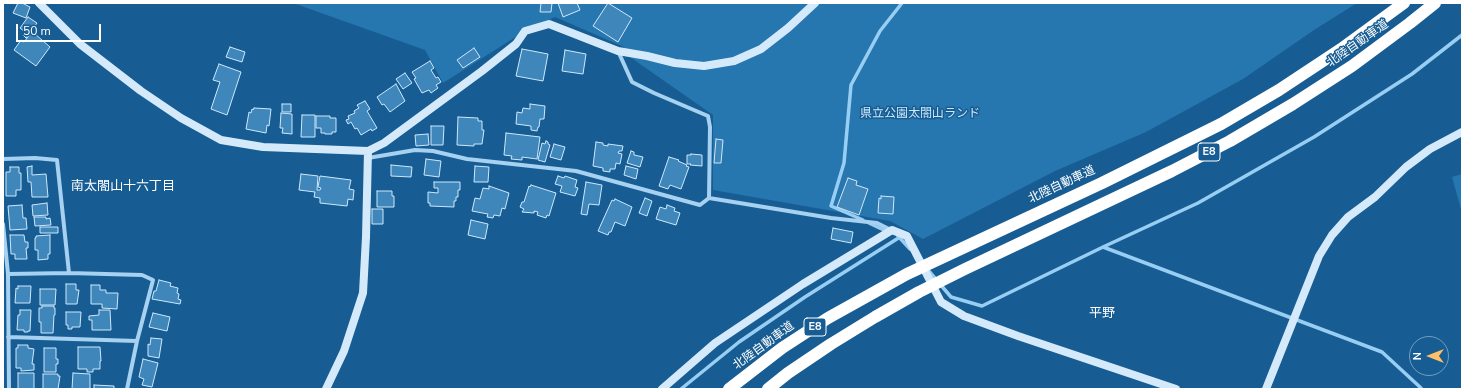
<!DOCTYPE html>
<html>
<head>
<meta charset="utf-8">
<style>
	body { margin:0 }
	#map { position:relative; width:1465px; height:392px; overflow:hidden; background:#175d93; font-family:"Nunito Sans",sans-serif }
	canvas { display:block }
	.frame { position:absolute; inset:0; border:4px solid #fff; pointer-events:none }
	.north { position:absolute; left:1409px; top:336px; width:40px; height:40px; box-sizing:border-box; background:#175d93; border:1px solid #749ebe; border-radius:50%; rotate:270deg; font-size:11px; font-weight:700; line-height:16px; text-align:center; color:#fff }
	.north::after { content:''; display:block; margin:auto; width:14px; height:18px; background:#ffbf66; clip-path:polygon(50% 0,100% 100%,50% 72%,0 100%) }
	.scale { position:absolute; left:16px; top:24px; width:85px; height:18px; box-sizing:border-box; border:2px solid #fff; border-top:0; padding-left:5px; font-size:12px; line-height:14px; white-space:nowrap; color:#fff; -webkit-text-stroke:3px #175d93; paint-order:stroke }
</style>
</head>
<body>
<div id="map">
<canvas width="1465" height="392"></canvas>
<div class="frame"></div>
<div class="north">N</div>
<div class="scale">50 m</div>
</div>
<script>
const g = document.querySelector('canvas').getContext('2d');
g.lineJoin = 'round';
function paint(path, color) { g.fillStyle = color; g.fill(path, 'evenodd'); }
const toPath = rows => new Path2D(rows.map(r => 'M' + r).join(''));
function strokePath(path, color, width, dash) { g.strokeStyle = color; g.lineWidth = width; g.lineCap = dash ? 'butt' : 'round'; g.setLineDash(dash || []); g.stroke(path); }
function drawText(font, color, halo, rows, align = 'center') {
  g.font = font + ' "Nunito Sans","Noto Sans JP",sans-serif'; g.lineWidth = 3; g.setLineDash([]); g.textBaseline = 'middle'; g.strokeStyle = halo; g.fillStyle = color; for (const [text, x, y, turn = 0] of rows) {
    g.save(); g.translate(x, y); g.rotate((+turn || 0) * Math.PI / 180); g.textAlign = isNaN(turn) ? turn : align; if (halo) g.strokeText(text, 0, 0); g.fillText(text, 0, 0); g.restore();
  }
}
const green = toPath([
	[293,3,1357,3,1314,30,1243,79,1146,132,1055,171,923,239,890,221,713,190,713,115,630,57,624,47,555,17,525,31,443,83,425,50],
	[1462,174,1462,213,1452,177]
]);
const stream = toPath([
	[863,220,831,206,844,163,851,85,880,31,902,3],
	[869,223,888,232],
	[898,236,910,249],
	[1103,247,1382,352,1421,388,1421,389],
	[928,270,951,297,982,306,1103,247,1198,203,1314,137,1412,74,1462,35],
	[681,389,739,342,805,297,900,237]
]);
const building = toPath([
	[18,3,22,3,30,7,26,18,13,13,18,3],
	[541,3,552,3,551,12,540,12,541,3],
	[558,3,577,3,580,10,563,17,558,3],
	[608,3,632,18,618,42,593,26,608,3],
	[28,17,37,23,26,38,23,35,25,32,20,28,28,17],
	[31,33,34,35,35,34,50,47,36,66,14,50,21,40,24,42,31,33],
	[230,47,245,52,242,62,226,57,230,47],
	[474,48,480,57,463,68,457,60,474,48],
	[522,49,548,54,543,81,516,76,522,49],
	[565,50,586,54,583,74,562,71,565,50],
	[430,61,434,68,431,70,436,78,438,77,441,82,436,85,438,88,431,93,429,90,422,93,414,79,416,78,412,72,430,61],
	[219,64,241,72,227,115,211,109,220,82,213,80,219,64],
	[405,73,412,83,403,89,396,79,405,73],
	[396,84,405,101,390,112,384,104,382,105,377,97,396,84],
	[365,101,370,109,367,111,377,128,372,131,371,129,361,135,357,128,355,129,351,122,348,124,346,120,349,119,348,116,355,113,354,111,359,108,357,105,365,101],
	[282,104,291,104,291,112,282,112,282,104],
	[530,104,545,106,544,119,540,119,539,127,538,127,537,131,531,130,531,126,516,124,517,112,522,113,523,108,530,109,530,104],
	[254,108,271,109,269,126,267,125,266,133,246,129,249,112,251,113,252,109,253,110,254,108],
	[281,113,292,114,292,134,282,133,283,128,280,128,281,113],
	[302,115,315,115,315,137,301,137,302,115],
	[316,116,330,116,330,118,336,118,336,132,332,132,332,134,325,134,325,133,321,133,321,128,316,128,316,116],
	[458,117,478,118,478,121,482,121,482,130,484,130,482,144,474,144,474,146,457,145,458,117],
	[431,126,444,126,443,145,431,145,431,126],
	[506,133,540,137,537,159,522,157,522,160,511,159,512,156,504,155,506,133],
	[428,134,429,145,416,146,415,135,428,134],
	[716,139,723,140,721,163,714,163,716,139],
	[546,141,548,142,548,144,550,145,545,162,538,160,542,143,545,144,546,141],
	[596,142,603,143,603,145,608,146,608,144,623,146,622,151,619,151,618,153,622,154,620,164,616,163,615,169,610,169,610,172,603,171,603,168,593,166,596,142],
	[554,144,565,147,561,160,550,157,554,144],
	[631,151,634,152,634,155,643,157,640,167,627,163,631,151],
	[691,154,702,155,702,166,690,165,691,164,687,164,687,155,691,155,691,154],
	[669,157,679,160,678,161,687,165,686,166,689,167,681,189,670,185,668,189,659,186,669,157],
	[426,159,441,161,439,177,424,175,426,159],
	[391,165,412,167,411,177,391,176,391,165],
	[32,166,32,175,46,174,48,197,32,197,31,182,28,182,27,167,32,166],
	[475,166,489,167,488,182,474,182,475,166],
	[626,166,638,169,636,179,624,175,626,166],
	[10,167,19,167,19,173,21,173,21,190,16,190,16,196,6,196,6,172,10,172,10,167],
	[301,174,318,176,317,190,320,190,321,188,318,187,320,176,351,180,349,189,354,190,353,200,348,199,347,206,320,203,320,198,314,197,315,192,299,190,301,174],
	[558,176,564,178,565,176,577,180,575,187,578,188,575,196,560,192,562,186,555,184,558,176],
	[848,178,857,181,856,185,868,189,859,215,837,207,848,178],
	[434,182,460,182,460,190,458,190,458,197,456,197,456,201,454,201,454,207,430,206,430,203,428,203,428,192,438,193,438,188,434,188,434,182],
	[586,182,602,185,599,205,589,204,587,215,581,214,586,182],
	[531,185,556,193,549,216,547,215,546,218,537,215,538,212,534,211,534,213,522,212,524,209,520,207,522,202,524,202,529,186,530,187,531,185],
	[489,186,509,193,505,209,502,208,500,216,494,215,493,218,487,217,488,214,472,211,475,198,480,199,483,188,489,189,489,186],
	[377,191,392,191,392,196,394,196,394,207,377,207,377,191],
	[881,196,894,197,893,214,878,213,879,198,881,199,881,196],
	[645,198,652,201,647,216,639,213,645,198],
	[615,199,632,207,625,226,615,222,611,232,609,232,608,235,598,231,612,200,614,201,615,199],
	[47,203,48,215,33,216,32,205,47,203],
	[22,205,23,218,26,218,27,229,10,230,8,206,22,205],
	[667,205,675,208,674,211,680,213,676,225,656,219,660,207,666,209,667,205],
	[372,209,383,209,383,224,372,224,372,209],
	[34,217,46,217,46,219,50,218,51,225,35,226,34,217],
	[471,220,488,224,485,239,468,235,471,220],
	[40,227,58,227,58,233,40,233,40,227],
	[833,228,853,232,851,243,831,239,833,228],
	[10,235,24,235,25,242,28,242,28,248,26,248,27,259,15,259,15,254,11,254,10,235],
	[50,235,50,254,48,254,48,259,38,260,38,250,35,250,35,238,36,238,36,236,50,235],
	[159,280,171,283,170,286,178,288,177,293,179,294,178,299,181,300,180,304,152,299,154,291,156,291,159,280],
	[66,284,76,284,76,290,79,290,77,304,66,304,66,284],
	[91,285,100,285,100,290,106,290,106,293,118,293,117,309,102,308,102,304,91,304,91,285],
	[18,286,31,286,30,303,15,303,16,288,18,289,18,286],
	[40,289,56,289,55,305,40,305,40,289],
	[42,306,54,306,54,308,55,308,55,315,54,315,53,333,41,333,41,322,39,322,39,308,42,308,42,306],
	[20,310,31,310,30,331,28,331,28,332,24,332,24,330,17,330,18,315,20,315,20,310],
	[99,310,110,310,111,330,92,330,92,320,89,320,89,316,99,315,99,310],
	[66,312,81,312,80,327,72,327,72,329,68,329,68,325,66,325,66,312],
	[153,313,170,317,167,331,149,327,153,313],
	[151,338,162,339,159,358,148,356,148,344,150,345,151,338],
	[18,345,28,345,28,348,34,349,32,364,34,364,34,370,21,371,21,368,16,368,16,348,18,348,18,345],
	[78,347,100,347,101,361,100,361,100,369,93,369,93,372,87,372,87,369,78,369,78,347],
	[44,348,56,348,56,359,58,359,58,364,56,364,56,372,44,372,44,348],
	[143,359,158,363,152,387,142,385,144,379,139,377,143,359],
	[18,373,34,373,34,389,18,389,18,373],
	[73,373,90,374,90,389,72,389,73,373],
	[43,374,58,374,58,376,60,376,58,389,43,389,43,374],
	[94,385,114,386,114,389,94,389,94,385]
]);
const street = toPath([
	[618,51,632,82,654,93,708,116,710,127,709,198],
	[368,158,415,150,433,151,467,159,576,171,700,205,709,198,831,218,877,223,891,230],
	[3,159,35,158,57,160,69,273],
	[3,224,8,274,9,389],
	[8,274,69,273,142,275,153,280,137,341,127,389],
	[8,337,137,341]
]);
const secondary = toPath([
	[39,3,80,44,141,91,181,118,221,140,263,147,368,151,384,143,482,71,516,44,525,31,549,24,618,51,647,56,675,63,704,66,734,61,761,49,788,28,815,3],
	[326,389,344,351,363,293,366,237,368,151],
	[662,389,715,343,803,284,892,230,907,236,941,302,964,316,1018,336,1176,389],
	[1266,389,1319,256,1332,235,1348,217,1375,197,1406,167,1430,149,1462,132]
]);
const highway = toPath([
	[729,389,782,348,828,318,907,274,1102,183,1221,124,1279,90,1341,49,1404,3],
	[768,389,788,373,831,344,875,317,919,292,965,269,1172,171,1230,141,1293,104,1352,66,1410,23,1435,3]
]);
const shields = [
	[1209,152,22],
	[815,327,22]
];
const shieldNames = [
	["E8",1209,152],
	["E8",815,327]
];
const streetNames = [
	["北陸自動車道",1358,44,-35],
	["北陸自動車道",1062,185,-25],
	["北陸自動車道",764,346,-36]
];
const parkNames = [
	["県立公園太閤山ランド",920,114]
];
const neighbourhoodNames = [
	["南太閤山十六丁目",123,187],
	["平野",1102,314]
];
paint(green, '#2676af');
strokePath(stream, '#98cef3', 3.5);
paint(building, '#3f86ba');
strokePath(building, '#cde8fc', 1);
strokePath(street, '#a6d1f0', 4);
strokePath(secondary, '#d4eafb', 8);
strokePath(highway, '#fff', 12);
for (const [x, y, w] of shields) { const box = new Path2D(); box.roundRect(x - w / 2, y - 9, w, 18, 3); g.fillStyle = '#175d93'; g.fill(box); strokePath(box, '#fff', 1); }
drawText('bold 11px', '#fff', null, shieldNames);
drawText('12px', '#fff', '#175d93', streetNames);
drawText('12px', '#cde8fc', '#175d93', parkNames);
drawText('13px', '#fff', '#175d93', neighbourhoodNames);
</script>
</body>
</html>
